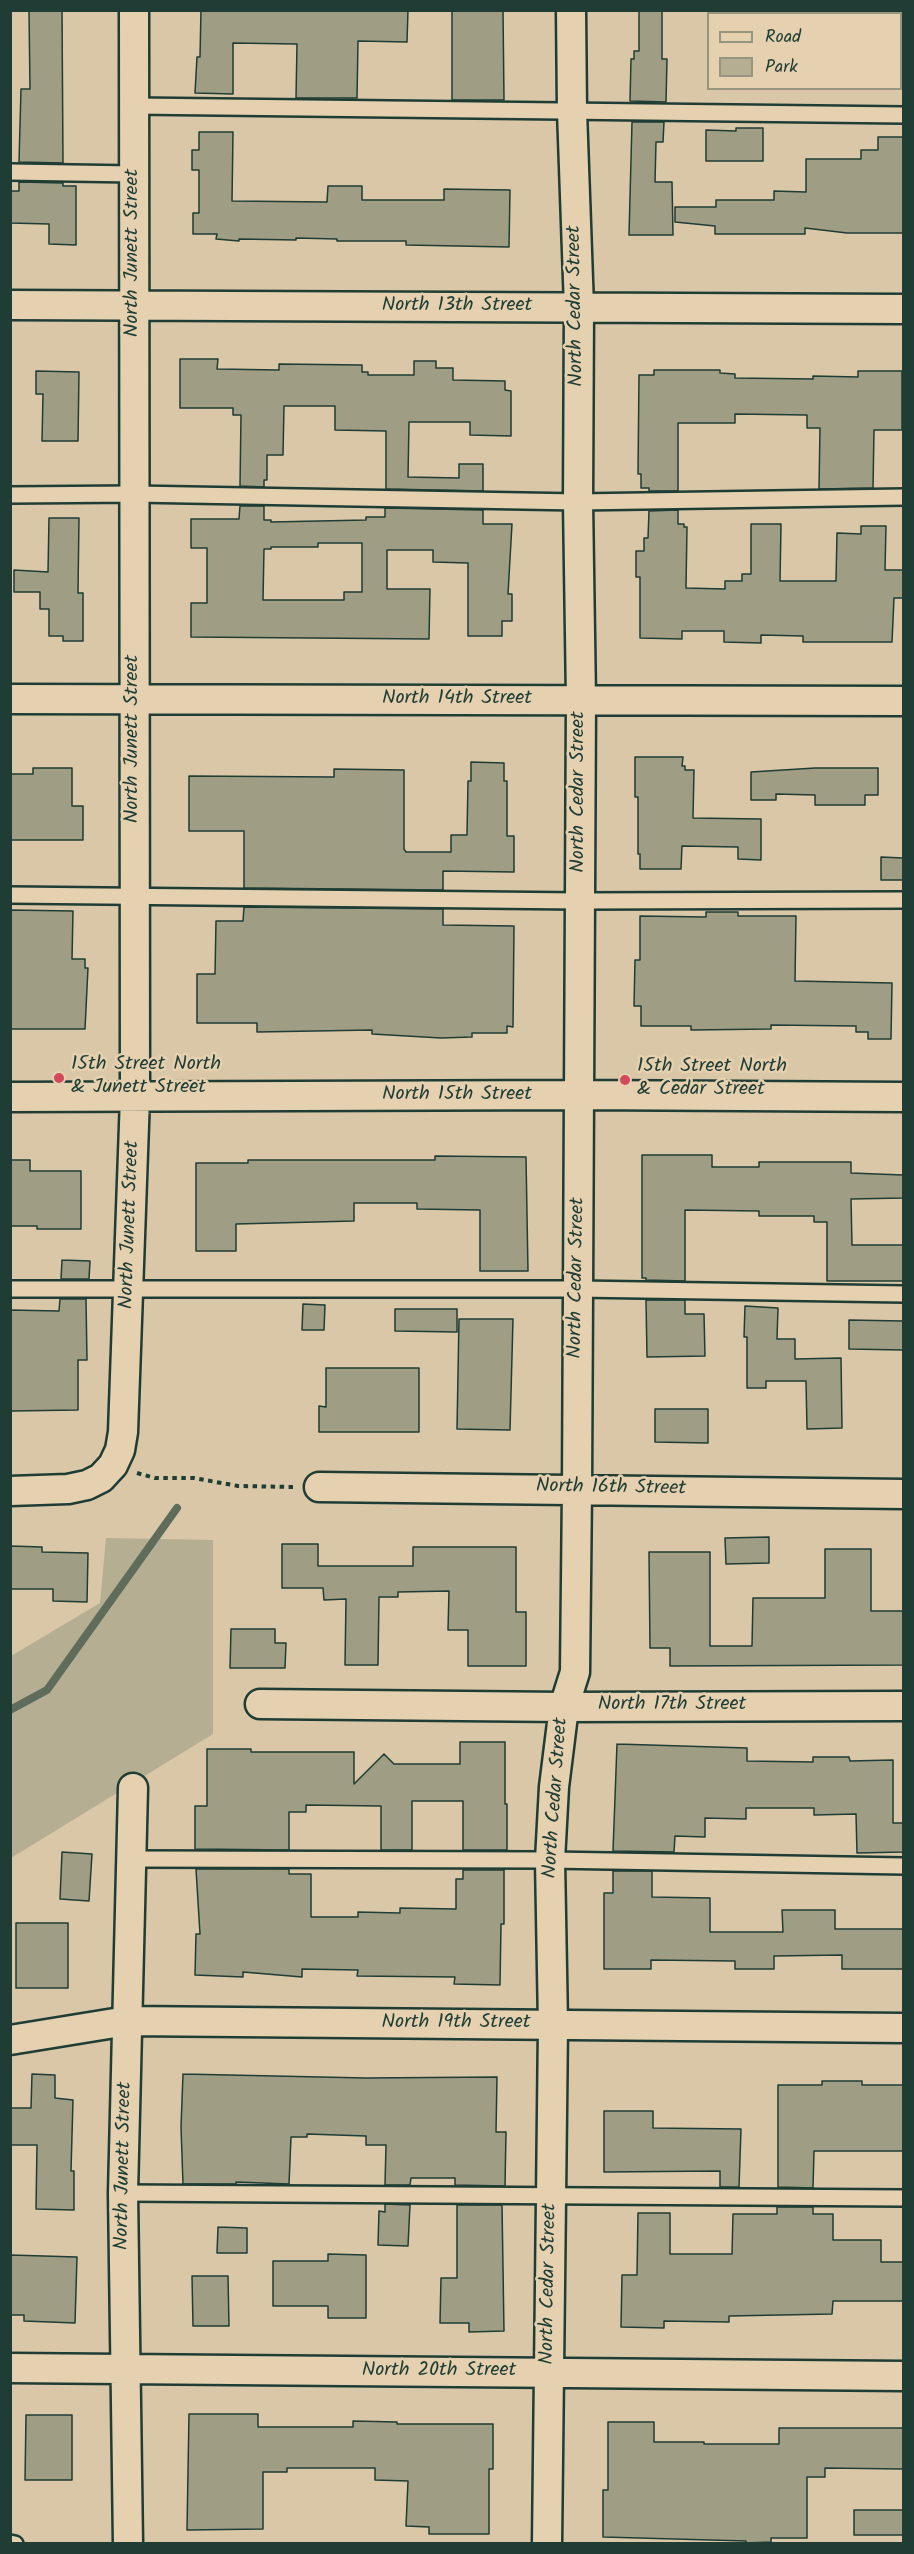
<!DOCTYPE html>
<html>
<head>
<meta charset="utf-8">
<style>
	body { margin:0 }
	#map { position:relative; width:914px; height:2554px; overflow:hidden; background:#d9c7a8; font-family:Kalam,sans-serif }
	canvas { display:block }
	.frame { position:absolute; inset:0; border:12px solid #1f3d34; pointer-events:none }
	.legend { position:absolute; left:707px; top:12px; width:195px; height:78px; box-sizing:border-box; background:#e5d0af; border:2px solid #96957e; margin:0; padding:8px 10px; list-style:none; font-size:18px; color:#1f3d34 }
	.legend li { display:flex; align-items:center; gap:12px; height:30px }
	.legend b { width:30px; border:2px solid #96957e }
</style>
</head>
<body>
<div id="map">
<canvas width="914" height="2554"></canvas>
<div class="frame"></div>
<ul class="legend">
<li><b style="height:8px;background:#e5d0af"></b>Road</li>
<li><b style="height:16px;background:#b6ae92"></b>Park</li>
</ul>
</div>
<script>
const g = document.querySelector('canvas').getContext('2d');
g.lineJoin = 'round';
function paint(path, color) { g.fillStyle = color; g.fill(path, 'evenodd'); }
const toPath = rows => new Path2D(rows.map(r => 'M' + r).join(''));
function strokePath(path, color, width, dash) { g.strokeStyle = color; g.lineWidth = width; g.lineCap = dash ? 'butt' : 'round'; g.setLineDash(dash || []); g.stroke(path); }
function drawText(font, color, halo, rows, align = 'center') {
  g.font = font + ' Kalam,sans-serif'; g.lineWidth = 5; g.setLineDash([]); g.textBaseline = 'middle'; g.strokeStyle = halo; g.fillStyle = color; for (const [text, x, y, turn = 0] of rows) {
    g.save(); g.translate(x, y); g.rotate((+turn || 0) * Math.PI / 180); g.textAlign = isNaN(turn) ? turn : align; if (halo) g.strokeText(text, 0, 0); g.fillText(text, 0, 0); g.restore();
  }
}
const green = toPath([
	[106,1538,213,1540,213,1734,11,1858,11,1656,100,1603]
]);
const stream = toPath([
	[10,1710,47,1690,177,1508]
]);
const building = toPath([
	[29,10,62,10,63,163,19,162,21,89,30,89,29,10],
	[201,10,408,10,407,42,358,41,357,98,296,98,297,44,233,43,233,94,195,93,197,57,200,57,201,10],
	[452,10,503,10,504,100,452,100,452,10],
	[639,10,662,10,662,59,667,59,666,102,630,101,631,59,634,59,634,51,639,51,639,10],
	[632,122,664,122,663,142,656,142,655,182,672,182,673,235,629,235,632,122],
	[736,128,763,128,763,161,706,161,706,130,736,131,736,128],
	[199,132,233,132,232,201,327,202,328,186,362,186,362,200,444,200,444,189,510,190,509,247,406,245,406,241,337,241,337,239,296,238,296,240,239,239,239,241,216,239,217,234,193,234,193,213,199,213,199,170,192,170,192,150,199,150,199,132],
	[878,137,903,137,903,233,847,233,805,228,805,234,715,234,715,226,675,222,675,207,716,207,716,200,774,200,774,191,806,192,806,159,861,159,861,150,878,150,878,137],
	[19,182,63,183,63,186,76,186,76,245,49,244,49,224,10,223,10,191,19,191,19,182],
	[180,359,218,359,217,369,279,370,279,364,362,365,362,372,368,372,368,375,414,375,414,361,436,361,436,368,453,368,453,380,505,381,505,390,511,391,511,436,470,435,470,422,409,422,408,477,459,478,459,464,483,464,483,491,386,489,386,431,335,430,335,406,284,406,283,455,267,455,267,480,264,480,264,487,240,486,241,415,233,415,233,408,180,408,180,359],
	[654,370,720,370,720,373,735,374,735,378,813,379,813,376,858,377,858,371,902,371,902,430,874,430,873,488,819,489,820,428,807,428,807,415,735,414,735,423,678,423,678,491,649,491,649,488,641,488,641,474,638,474,639,375,654,375,654,370],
	[36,371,79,372,78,441,42,441,43,394,36,394,36,371],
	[240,506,264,506,264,520,271,520,271,522,366,520,366,517,385,517,385,508,483,510,483,524,512,524,508,594,512,594,512,621,502,621,502,636,468,636,468,563,433,562,433,550,387,550,387,589,430,589,429,639,191,637,191,603,207,603,207,548,191,548,191,519,239,519,240,506],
	[318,543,362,543,362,592,344,592,344,600,263,600,264,549,271,549,271,547,318,547,318,543],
	[678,510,678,524,684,524,684,527,687,527,686,588,725,589,725,581,742,581,742,574,751,574,751,524,781,524,780,581,836,581,837,533,861,534,861,526,886,526,885,570,903,570,903,598,894,598,892,642,803,642,803,636,761,635,761,643,724,642,724,631,682,631,682,639,640,638,640,577,636,577,636,551,644,551,644,538,648,538,649,511,678,510],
	[49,518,79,518,78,593,83,593,83,641,63,641,63,636,49,636,49,609,40,609,40,592,14,592,14,570,48,572,49,518],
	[635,757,683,757,682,766,685,766,685,770,694,770,693,818,761,819,761,860,738,859,738,847,682,846,681,869,640,869,640,854,638,854,638,797,635,797,635,757],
	[471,762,504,763,504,781,507,781,507,836,514,836,514,872,443,871,443,890,244,888,244,831,189,831,189,776,334,777,334,769,404,770,404,849,406,852,451,852,451,835,467,835,468,781,471,781,471,762],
	[33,768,72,768,72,806,83,806,83,840,10,840,10,774,33,774,33,768],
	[815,768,878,768,878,795,865,795,865,805,815,805,815,795,776,794,776,800,751,800,751,772,815,768],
	[881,857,903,858,903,880,881,880,881,857],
	[244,907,443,909,443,925,514,926,513,1027,507,1026,507,1033,472,1033,472,1037,441,1038,372,1034,372,1030,257,1032,257,1023,197,1023,197,974,215,974,216,921,243,921,244,907],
	[10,910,73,911,72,959,85,959,85,968,88,968,85,1029,10,1029,10,910],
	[706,912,738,912,738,916,796,916,795,981,892,983,891,1039,868,1039,868,1032,856,1032,856,1026,771,1025,771,1029,691,1030,691,1026,641,1026,641,1006,634,1006,635,960,640,960,640,916,706,917,706,912],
	[642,1155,712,1155,712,1167,759,1167,759,1162,851,1162,851,1173,903,1175,903,1198,851,1199,852,1245,903,1245,903,1281,827,1281,827,1222,814,1222,814,1216,759,1216,759,1211,685,1210,685,1281,646,1280,646,1278,642,1278,642,1155],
	[435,1156,526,1157,528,1271,480,1271,480,1210,417,1209,417,1203,354,1203,354,1221,236,1224,236,1251,196,1251,196,1163,248,1163,248,1160,435,1160,435,1156],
	[10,1160,30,1160,30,1171,81,1171,81,1229,37,1229,37,1226,10,1226,10,1160],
	[62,1260,90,1261,89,1279,61,1279,62,1260],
	[60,1299,86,1299,87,1360,78,1360,78,1410,10,1411,10,1310,59,1311,60,1299],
	[646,1300,685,1300,685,1314,704,1314,705,1356,647,1357,646,1300],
	[303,1304,325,1305,324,1330,302,1330,303,1304],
	[745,1306,778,1308,777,1339,795,1339,795,1359,841,1358,842,1428,807,1429,806,1381,766,1381,766,1388,747,1388,747,1337,744,1337,745,1306],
	[395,1309,457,1309,457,1332,395,1331,395,1309],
	[459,1319,513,1319,510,1430,457,1429,459,1319],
	[849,1320,903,1321,903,1350,849,1349,849,1320],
	[326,1368,419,1368,419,1432,319,1432,319,1406,326,1407,326,1368],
	[655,1409,708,1409,708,1443,655,1442,655,1409],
	[769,1537,769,1563,726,1564,725,1538,769,1537],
	[282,1544,318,1544,318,1566,413,1566,413,1547,516,1547,516,1612,526,1612,526,1666,468,1666,468,1630,448,1630,449,1591,398,1592,398,1597,379,1597,378,1665,345,1665,346,1599,324,1600,323,1588,282,1588,282,1544],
	[10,1546,42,1547,42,1552,88,1553,87,1602,53,1601,53,1589,10,1589,10,1546],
	[825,1549,871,1549,871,1611,903,1611,903,1665,670,1666,670,1648,650,1648,649,1552,710,1552,710,1646,752,1646,753,1598,825,1598,825,1549],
	[231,1629,275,1629,275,1643,286,1643,285,1668,230,1668,231,1629],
	[460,1742,505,1742,505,1804,507,1804,507,1850,463,1850,463,1801,412,1801,412,1850,381,1850,381,1806,306,1805,306,1812,289,1812,289,1850,195,1849,195,1806,207,1806,207,1749,251,1749,251,1752,354,1752,354,1784,384,1754,394,1764,460,1764,460,1742],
	[617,1744,747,1748,747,1761,813,1762,813,1757,849,1757,850,1761,893,1760,893,1823,903,1823,903,1852,857,1853,856,1814,814,1815,814,1808,746,1808,746,1819,705,1818,705,1837,675,1836,674,1852,613,1851,617,1744],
	[62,1852,92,1854,89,1901,60,1899,62,1852],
	[196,1869,289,1869,289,1874,311,1874,311,1917,358,1917,358,1912,400,1913,400,1908,456,1909,456,1879,463,1879,463,1870,504,1870,504,1924,501,1924,500,1985,454,1984,455,1977,357,1976,358,1970,302,1969,302,1977,243,1972,243,1977,195,1975,196,1934,200,1934,196,1869],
	[613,1871,652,1871,652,1897,710,1898,710,1932,783,1932,782,1910,835,1910,835,1929,903,1929,903,1969,842,1969,842,1955,774,1956,774,1969,735,1969,735,1961,651,1960,651,1969,604,1969,604,1893,613,1893,613,1871],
	[16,1923,68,1923,68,1988,16,1988,16,1923],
	[32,2074,55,2075,55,2098,73,2100,71,2171,74,2171,74,2210,36,2209,37,2145,10,2145,10,2108,31,2108,32,2074],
	[183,2074,366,2078,497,2077,496,2132,506,2132,505,2186,455,2185,455,2178,411,2178,410,2185,385,2185,386,2145,366,2145,366,2136,307,2134,307,2137,291,2137,289,2184,236,2182,236,2184,183,2184,181,2127,183,2074],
	[822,2081,862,2081,862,2085,903,2085,903,2151,814,2151,813,2188,778,2187,778,2085,822,2085,822,2081],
	[604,2111,653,2111,653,2128,741,2129,739,2187,720,2187,720,2171,604,2172,604,2111],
	[385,2204,410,2205,408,2246,378,2245,379,2211,385,2212,385,2204],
	[457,2205,502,2205,504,2331,469,2332,469,2323,440,2323,441,2278,457,2278,457,2205],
	[777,2207,813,2207,813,2214,833,2214,833,2240,881,2240,881,2262,903,2262,903,2301,833,2301,832,2314,729,2316,729,2322,664,2321,664,2328,621,2327,622,2275,637,2275,638,2213,670,2213,670,2254,732,2254,733,2214,777,2214,777,2207],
	[218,2227,247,2228,247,2253,217,2253,218,2227],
	[328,2254,366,2255,366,2318,328,2318,328,2306,273,2306,273,2261,328,2261,328,2254],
	[10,2255,77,2257,75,2323,24,2321,24,2315,10,2315,10,2255],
	[192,2276,228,2276,229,2326,193,2326,192,2276],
	[189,2414,258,2414,258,2427,353,2427,353,2421,397,2422,397,2424,493,2424,493,2469,489,2469,489,2534,429,2534,429,2527,406,2526,408,2481,375,2480,375,2468,287,2468,287,2472,263,2472,263,2529,187,2530,189,2414],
	[26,2415,72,2415,72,2480,25,2480,26,2415],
	[608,2422,654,2422,654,2442,704,2442,704,2444,779,2444,779,2428,903,2428,903,2469,825,2468,825,2477,807,2477,807,2538,771,2538,771,2542,746,2543,746,2541,603,2537,603,2490,608,2490,608,2422],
	[854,2510,903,2510,903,2535,854,2535,854,2510]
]);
const path = toPath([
	[137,1473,155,1478,194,1478,238,1486,293,1487]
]);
const lane = toPath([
	[134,106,904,115],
	[10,172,134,174],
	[10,495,134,494,578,502,904,497],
	[10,895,579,901,904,900],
	[10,1289,577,1289,904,1294],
	[131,1859,550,1860,904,1866],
	[123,2193,904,2198],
	[10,2543,15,2544]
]);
const street = toPath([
	[10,305,904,309],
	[10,699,904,701],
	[10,1097,581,1095,904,1097],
	[319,1487,904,1494],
	[10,1491,68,1489,87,1485,101,1478,113,1465,120,1450,123,1432,135,1097,134,10],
	[260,1704,564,1707,904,1706],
	[10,2040,127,2021,904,2028],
	[10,2368,904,2376],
	[128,2544,123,2193,133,1788],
	[547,2544,553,2025,550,1860,554,1787,564,1707,575,1672,577,1489,581,700,578,502,579,308,572,111,571,10]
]);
const markers = [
	[59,1078,6,"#d1495b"],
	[625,1080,6,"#d1495b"]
];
const streetNames = [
	["North Junett Street",134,253,-90],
	["North Cedar Street",577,306,-91],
	["North 13th Street",457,307],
	["North 14th Street",457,700],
	["North Junett Street",134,739,-90],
	["North Cedar Street",580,792,-90],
	["North 15th Street",457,1096],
	["North Junett Street",131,1225,-88],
	["North Cedar Street",578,1278,-89],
	["North 16th Street",611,1489,1],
	["North 17th Street",672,1706],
	["North Cedar Street",557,1798,-86],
	["North 19th Street",456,2024],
	["North Junett Street",125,2166,-89],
	["North Cedar Street",550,2284,-89],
	["North 20th Street",439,2372]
];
const poiNames = [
	["15th Street North",71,1066],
	["& Junett Street",71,1089],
	["15th Street North",637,1068],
	["& Cedar Street",637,1091]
];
paint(green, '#b6ae92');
strokePath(stream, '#5f6c5c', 8);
paint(building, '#9f9d83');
strokePath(building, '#1f3d34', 1.5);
strokePath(lane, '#1f3d34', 20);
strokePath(street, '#1f3d34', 33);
strokePath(path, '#1f3d34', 4, [4.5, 4.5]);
strokePath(lane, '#e5d0af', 15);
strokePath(street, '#e5d0af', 28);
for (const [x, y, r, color] of markers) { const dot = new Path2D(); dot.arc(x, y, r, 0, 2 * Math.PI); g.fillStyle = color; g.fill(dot); strokePath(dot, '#e5d0af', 2); }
drawText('20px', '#1f3d34', '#e5d0af', streetNames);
drawText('20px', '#1f3d34', '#e5d0af', poiNames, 'left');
</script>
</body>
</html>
